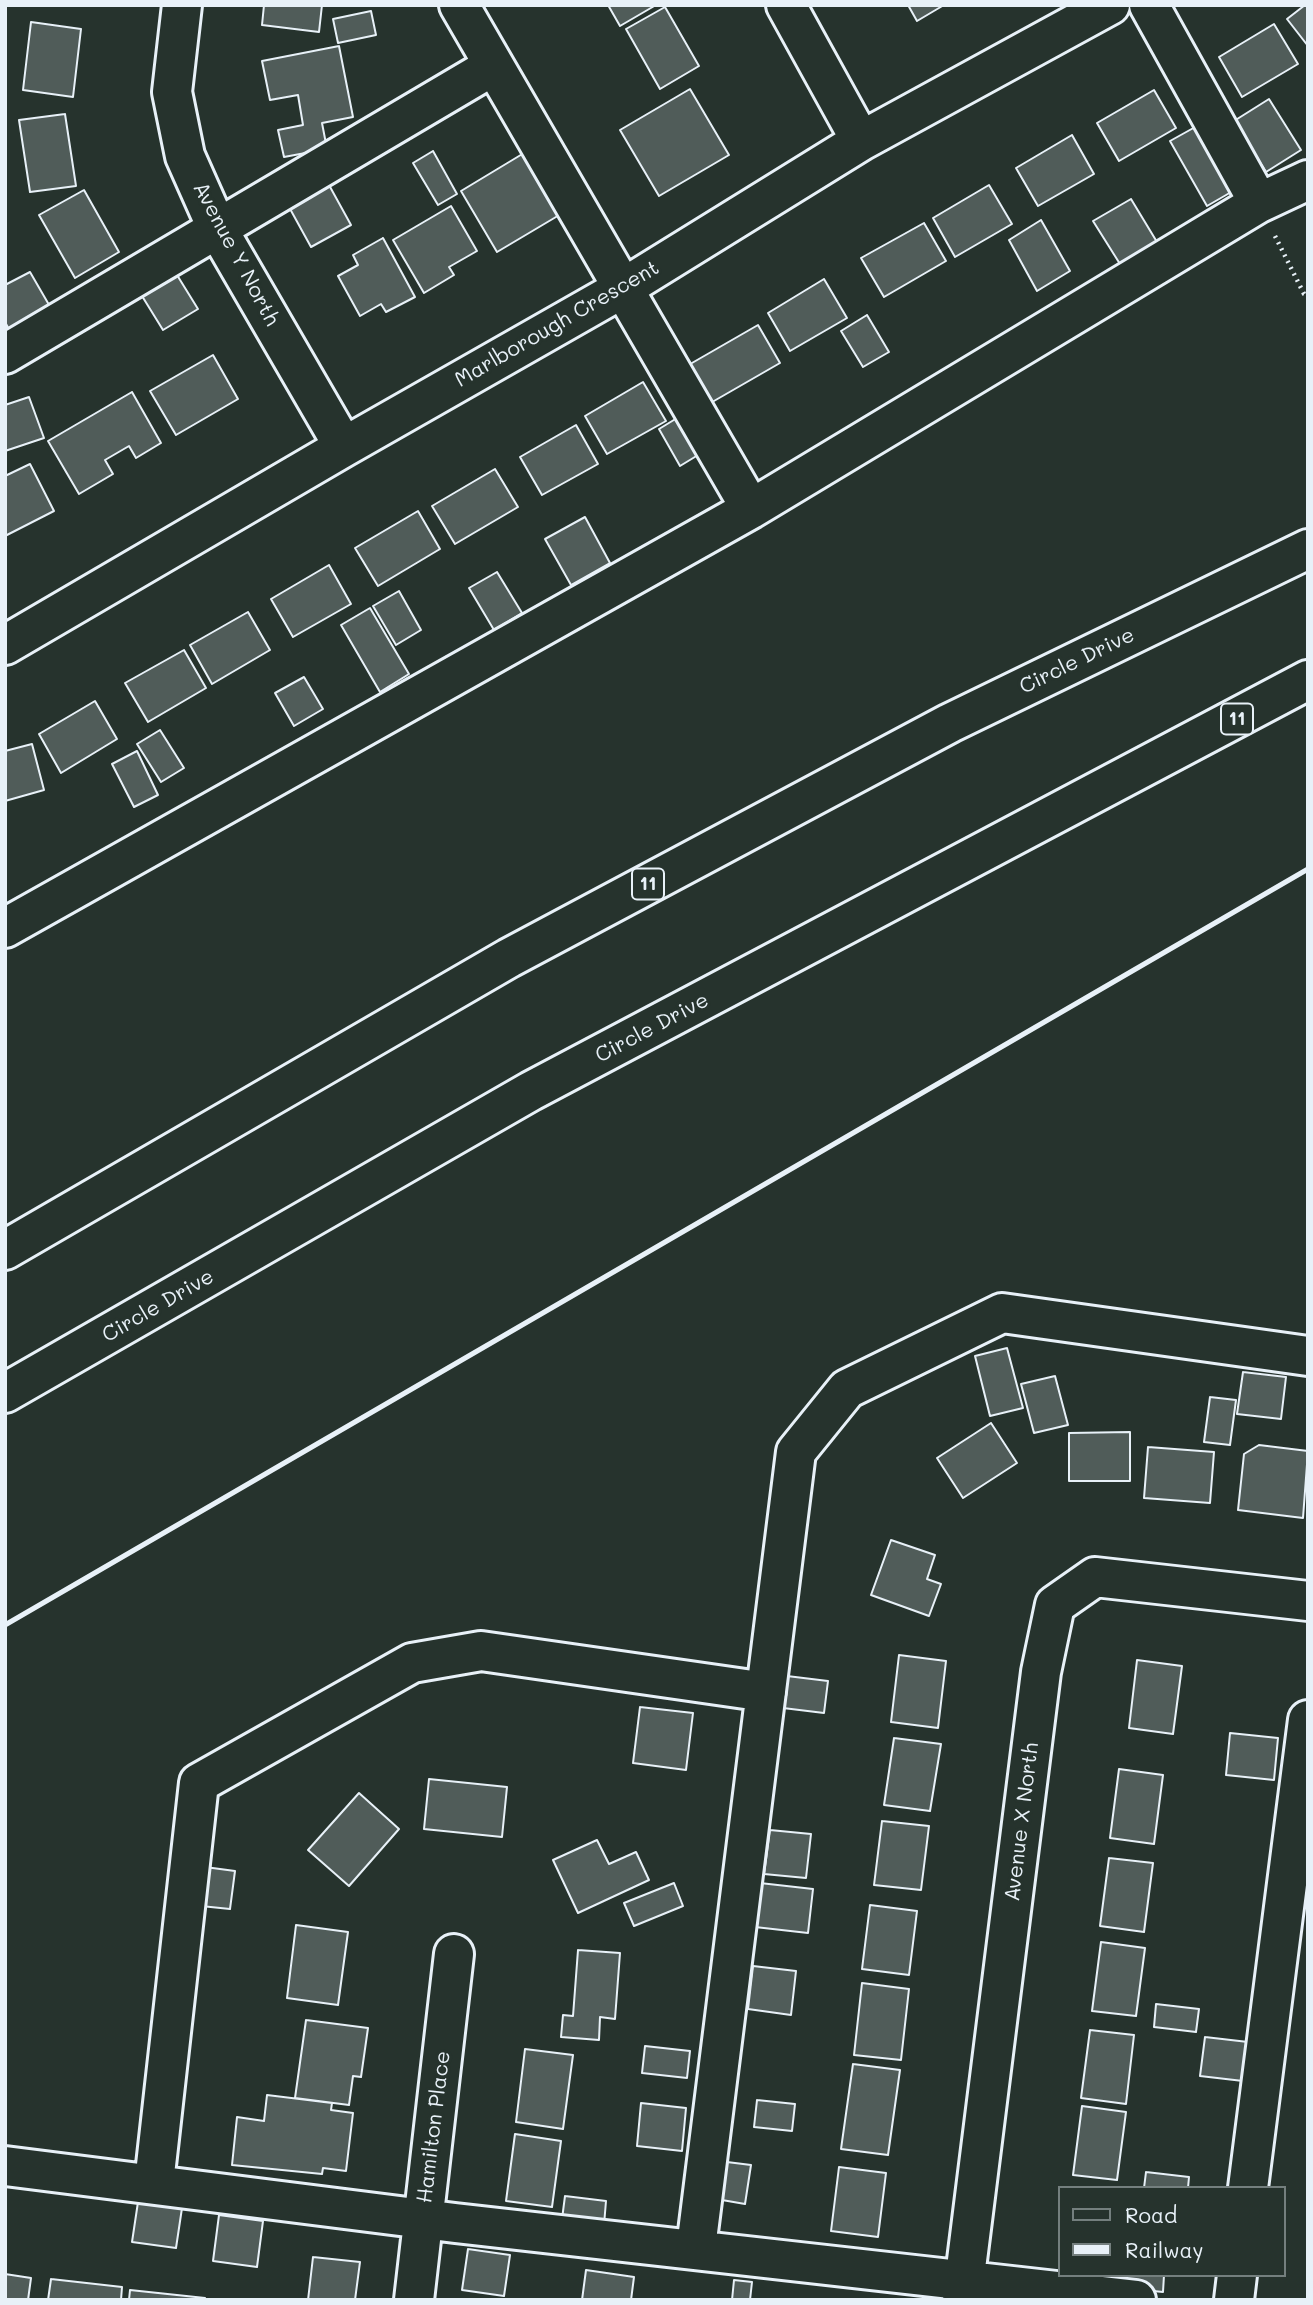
<!DOCTYPE html>
<html>
<head>
<meta charset="utf-8">
<style>
	body { margin:0 }
	#map { position:relative; width:1313px; height:2305px; overflow:hidden; background:#26332d; font-family:Mali,sans-serif }
	canvas { display:block }
	.frame { position:absolute; inset:0; border:7px solid #e8f1f8; pointer-events:none }
	.legend { position:absolute; left:1058px; top:2186px; width:228px; height:91px; box-sizing:border-box; background:#26332d; border:2px solid #747f7e; margin:0; padding:9px 12px; list-style:none; font-size:21px; color:#e8f1f8 }
	.legend li { display:flex; align-items:center; gap:14px; height:35px }
	.legend b { width:35px; border:2px solid #747f7e }
</style>
</head>
<body>
<div id="map">
<canvas width="1313" height="2305"></canvas>
<div class="frame"></div>
<ul class="legend">
<li><b style="height:9px;background:#26332d"></b>Road</li>
<li><b style="height:9px;background:#e8f1f8"></b>Railway</li>
</ul>
</div>
<script>
const g = document.querySelector('canvas').getContext('2d');
g.lineJoin = 'round';
function paint(path, color) { g.fillStyle = color; g.fill(path, 'evenodd'); }
const toPath = rows => new Path2D(rows.map(r => 'M' + r).join(''));
function strokePath(path, color, width, dash) { g.strokeStyle = color; g.lineWidth = width; g.lineCap = dash ? 'butt' : 'round'; g.setLineDash(dash || []); g.stroke(path); }
function drawText(font, color, halo, rows, align = 'center') {
  g.font = font + ' Mali,sans-serif'; g.lineWidth = 6; g.setLineDash([]); g.textBaseline = 'middle'; g.strokeStyle = halo; g.fillStyle = color; for (const [text, x, y, turn = 0] of rows) {
    g.save(); g.translate(x, y); g.rotate((+turn || 0) * Math.PI / 180); g.textAlign = isNaN(turn) ? turn : align; if (halo) g.strokeText(text, 0, 0); g.fillText(text, 0, 0); g.restore();
  }
}
const building = toPath([
	[264,5,322,5,319,32,262,25,264,5],
	[608,5,656,5,620,26,608,5],
	[908,5,944,5,917,21,908,5],
	[1305,5,1308,5,1308,46,1287,19,1305,5],
	[665,7,699,66,660,89,626,29,665,7],
	[371,11,376,35,338,43,333,19,371,11],
	[31,22,81,29,73,97,23,90,31,22],
	[1274,24,1298,64,1242,97,1219,57,1274,24],
	[339,46,353,117,322,123,327,149,284,157,278,130,303,125,298,95,270,100,262,61,339,46],
	[690,89,729,155,659,196,620,130,690,89],
	[1154,90,1176,128,1119,161,1097,123,1154,90],
	[1269,99,1301,150,1266,172,1234,121,1269,99],
	[65,114,76,186,30,192,19,120,65,114],
	[1197,126,1233,191,1207,206,1170,141,1197,126],
	[1072,135,1094,174,1038,206,1016,168,1072,135],
	[433,151,457,194,438,205,413,163,433,151],
	[524,153,561,214,497,252,461,191,524,153],
	[329,185,351,225,311,247,289,207,329,185],
	[989,185,1012,224,955,257,933,218,989,185],
	[84,190,119,252,75,278,39,215,84,190],
	[1131,199,1157,242,1120,264,1093,221,1131,199],
	[451,206,477,251,449,267,454,275,424,293,393,240,451,206],
	[1041,220,1070,271,1037,291,1009,240,1041,220],
	[924,223,946,261,884,297,861,258,924,223],
	[383,238,415,297,386,312,381,304,360,316,338,276,358,265,353,255,383,238],
	[30,272,52,310,11,333,5,322,5,285,30,272],
	[177,275,198,309,163,330,142,296,177,275],
	[824,279,847,318,790,351,768,313,824,279],
	[867,315,889,352,863,367,841,331,867,315],
	[758,325,780,363,707,405,685,367,758,325],
	[213,355,238,399,176,435,150,391,213,355],
	[643,382,666,421,607,454,585,416,643,382],
	[132,392,161,443,136,458,129,446,105,460,113,474,79,494,48,441,132,392],
	[29,397,44,438,5,451,5,405,29,397],
	[682,415,703,452,680,466,659,429,682,415],
	[576,425,598,464,542,495,520,457,576,425],
	[30,464,54,511,5,536,5,476,30,464],
	[495,469,518,507,455,544,432,506,495,469],
	[418,511,440,549,378,586,355,548,418,511],
	[585,517,610,563,571,585,545,539,585,517],
	[329,565,351,604,293,637,271,599,329,565],
	[497,572,522,613,494,630,469,588,497,572],
	[399,591,421,630,396,645,373,606,399,591],
	[370,608,409,674,380,692,341,625,370,608],
	[248,612,270,650,212,684,190,645,248,612],
	[184,650,206,688,148,722,125,683,184,650],
	[304,677,323,709,294,726,275,693,304,677],
	[95,701,117,739,61,773,39,734,95,701],
	[160,730,184,768,161,782,137,744,160,730],
	[32,744,44,790,5,801,5,751,32,744],
	[137,751,158,795,134,807,112,764,137,751],
	[1007,1348,1023,1408,990,1416,975,1356,1007,1348],
	[1243,1372,1286,1377,1281,1419,1237,1414,1243,1372],
	[1055,1376,1068,1425,1034,1433,1021,1384,1055,1376],
	[1210,1397,1236,1400,1230,1445,1204,1442,1210,1397],
	[991,1423,1017,1463,963,1498,937,1458,991,1423],
	[1130,1432,1130,1481,1069,1481,1069,1433,1130,1432],
	[1259,1445,1308,1451,1303,1518,1238,1510,1244,1454,1259,1445],
	[1148,1447,1214,1452,1210,1503,1144,1498,1148,1447],
	[891,1540,935,1555,927,1579,941,1584,929,1616,871,1595,891,1540],
	[899,1655,946,1661,938,1728,891,1722,899,1655],
	[1137,1660,1182,1666,1173,1734,1129,1728,1137,1660],
	[787,1676,828,1681,824,1713,783,1708,787,1676],
	[640,1707,693,1713,686,1770,633,1763,640,1707],
	[1230,1733,1278,1738,1274,1780,1226,1775,1230,1733],
	[894,1738,941,1744,930,1811,884,1805,894,1738],
	[1119,1769,1163,1775,1154,1844,1110,1838,1119,1769],
	[429,1779,507,1787,502,1837,424,1829,429,1779],
	[359,1793,399,1829,349,1886,308,1850,359,1793],
	[882,1821,929,1826,921,1890,874,1885,882,1821],
	[770,1830,811,1834,806,1878,764,1874,770,1830],
	[597,1840,609,1864,636,1852,649,1880,578,1913,553,1860,597,1840],
	[1109,1858,1153,1863,1144,1932,1100,1926,1109,1858],
	[205,1867,235,1871,230,1909,201,1906,205,1867],
	[674,1883,683,1906,634,1926,624,1903,674,1883],
	[760,1883,813,1889,808,1933,755,1927,760,1883],
	[870,1905,917,1911,909,1975,862,1969,870,1905],
	[296,1925,348,1932,338,2005,287,1998,296,1925],
	[1101,1942,1145,1948,1136,2016,1092,2011,1101,1942],
	[578,1950,620,1953,615,2019,600,2017,599,2040,561,2037,563,2015,573,2016,578,1950],
	[753,1966,796,1971,791,2015,748,2009,753,1966],
	[862,1983,909,1989,901,2060,854,2055,862,1983],
	[1156,2004,1199,2009,1196,2032,1154,2027,1156,2004],
	[306,2020,368,2028,361,2077,353,2076,349,2105,295,2098,306,2020],
	[1090,2030,1134,2035,1126,2104,1081,2098,1090,2030],
	[1205,2037,1248,2042,1243,2081,1200,2076,1205,2037],
	[645,2046,690,2051,687,2078,642,2073,645,2046],
	[525,2049,573,2055,563,2129,516,2122,525,2049],
	[853,2064,900,2070,888,2155,841,2149,853,2064],
	[267,2095,332,2103,331,2110,353,2113,346,2171,323,2168,322,2174,232,2165,237,2117,264,2121,267,2095],
	[757,2100,795,2104,792,2131,754,2127,757,2100],
	[641,2103,686,2108,682,2151,637,2146,641,2103],
	[1082,2106,1126,2112,1117,2180,1073,2175,1082,2106],
	[515,2134,561,2141,552,2207,506,2201,515,2134],
	[727,2162,751,2165,745,2204,722,2200,727,2162],
	[839,2167,886,2173,878,2237,831,2231,839,2167],
	[1146,2172,1189,2177,1188,2188,1144,2188,1146,2172],
	[565,2196,606,2201,604,2225,562,2219,565,2196],
	[138,2202,182,2208,176,2248,132,2242,138,2202],
	[219,2215,263,2221,257,2267,213,2261,219,2215],
	[468,2249,510,2255,504,2296,462,2290,468,2249],
	[313,2257,360,2262,355,2300,308,2300,313,2257],
	[586,2270,634,2277,631,2300,582,2300,586,2270],
	[5,2274,31,2278,28,2300,5,2300,5,2274],
	[1115,2275,1164,2275,1163,2292,1114,2287,1115,2275],
	[51,2279,122,2287,121,2300,48,2300,51,2279],
	[734,2280,752,2282,750,2300,732,2300,734,2280],
	[130,2290,205,2298,204,2300,129,2300,130,2290]
]);
const path = toPath([
	[1275,236,1304,294,1308,296]
]);
const minor = toPath([
	[182,5,172,92,185,156,217,228,344,447],
	[459,5,751,509],
	[786,5,861,141],
	[1149,5,1259,203],
	[5,354,493,66],
	[5,645,344,447,625,287,861,141,1110,5],
	[5,928,751,509,1259,203,1308,180],
	[5,2166,455,2223,1136,2300],
	[154,2183,199,1783,412,1663,481,1651,766,1692],
	[1248,2188,1308,1720],
	[696,2248,796,1452,847,1389,1002,1313,1308,1356],
	[414,2300,454,1954],
	[962,2300,1041,1672,1055,1605,1095,1577,1308,1601],
	[1234,2300,1237,2275]
]);
const highway = toPath([
	[5,1250,509,958,950,723,1308,549],
	[5,1393,531,1091,1308,680]
]);
const rail = toPath([
	[5,1625,1308,869]
]);
const shields = [
	[1237,719,32],
	[648,884,32]
];
const shieldNames = [
	["11",1237,719],
	["11",648,884]
];
const streetNames = [
	["Avenue Y North",236,254,62],
	["Marlborough Crescent",557,324,-30],
	["Circle Drive",1077,661,-26],
	["Circle Drive",652,1028,-28],
	["Circle Drive",158,1306,-30],
	["Avenue X North",1022,1822,-83],
	["Hamilton Place",434,2127,-83]
];
paint(building, '#505c59');
strokePath(building, '#e8f1f8', 2);
strokePath(minor, '#e8f1f8', 44);
strokePath(highway, '#e8f1f8', 44);
strokePath(path, '#e8f1f8', 4.5, [2, 5]);
strokePath(minor, '#26332d', 38);
strokePath(highway, '#26332d', 38);
strokePath(rail, '#e8f1f8', 5);
for (const [x, y, w] of shields) { const box = new Path2D(); box.roundRect(x - w / 2, y - 15.5, w, 31, 5); g.fillStyle = '#26332d'; g.fill(box); strokePath(box, '#e8f1f8', 2); }
drawText('bold 19px', '#e8f1f8', null, shieldNames);
drawText('21px', '#e8f1f8', '#26332d', streetNames);
</script>
</body>
</html>
